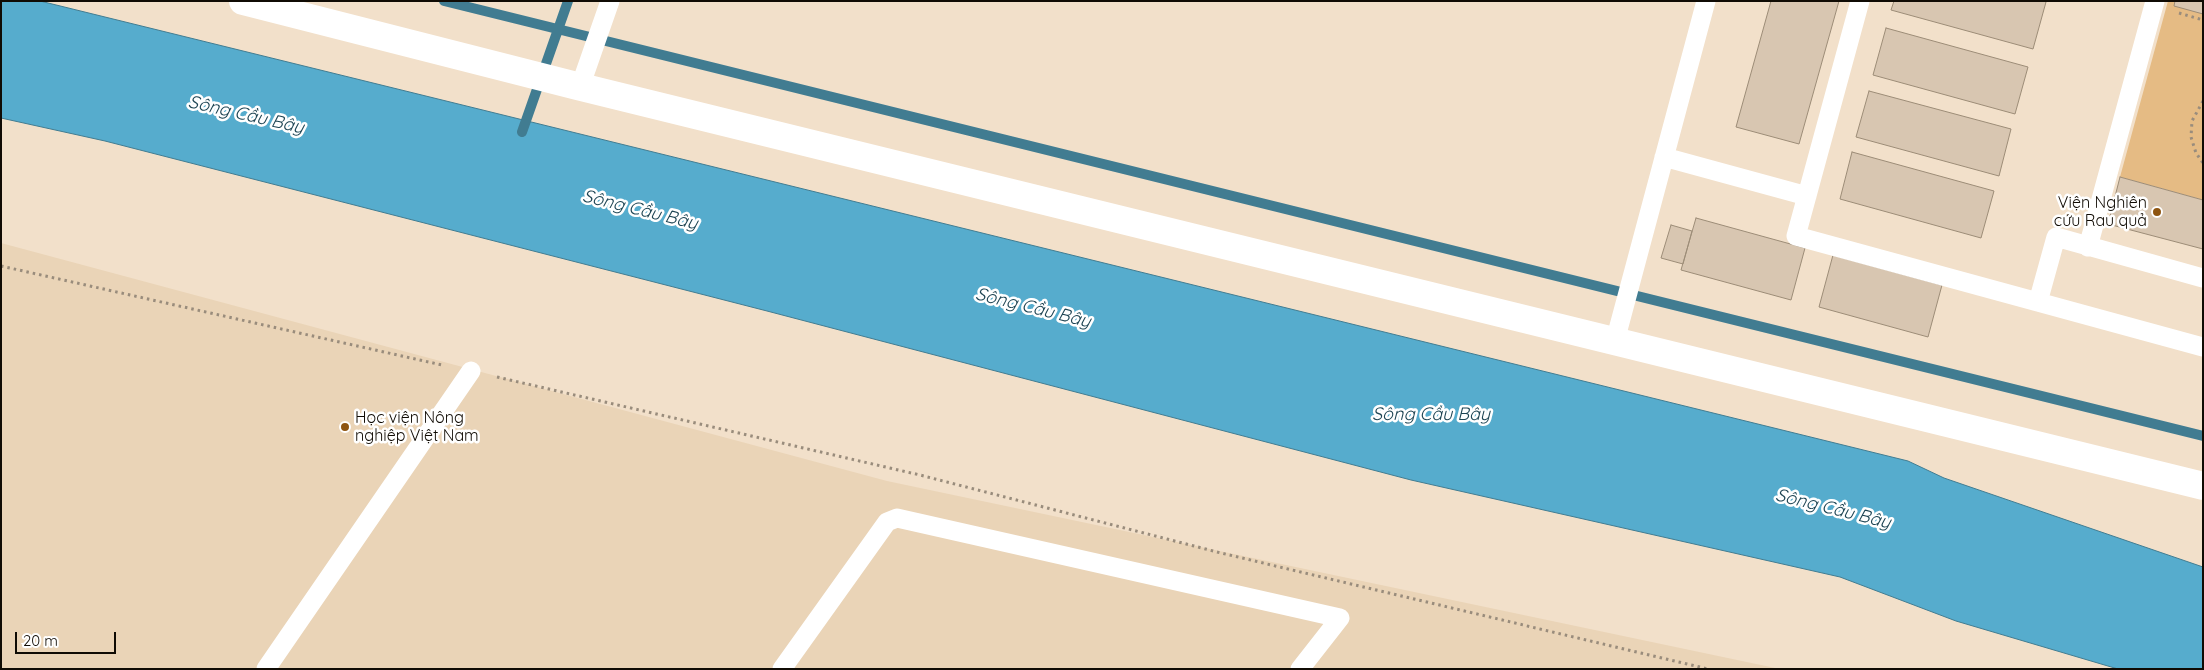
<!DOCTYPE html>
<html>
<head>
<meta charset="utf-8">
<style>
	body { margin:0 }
	#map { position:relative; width:2204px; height:670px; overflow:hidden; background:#f2e0ca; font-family:Quicksand,sans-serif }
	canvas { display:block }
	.frame { position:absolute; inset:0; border:2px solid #100b04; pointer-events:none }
	.scale { position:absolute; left:15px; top:632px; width:101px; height:22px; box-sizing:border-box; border:2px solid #100b04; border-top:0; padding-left:6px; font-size:15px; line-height:18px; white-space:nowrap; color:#100b04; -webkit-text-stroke:4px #fff; paint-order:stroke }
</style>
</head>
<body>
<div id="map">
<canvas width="2204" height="670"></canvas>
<div class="frame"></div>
<div class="scale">20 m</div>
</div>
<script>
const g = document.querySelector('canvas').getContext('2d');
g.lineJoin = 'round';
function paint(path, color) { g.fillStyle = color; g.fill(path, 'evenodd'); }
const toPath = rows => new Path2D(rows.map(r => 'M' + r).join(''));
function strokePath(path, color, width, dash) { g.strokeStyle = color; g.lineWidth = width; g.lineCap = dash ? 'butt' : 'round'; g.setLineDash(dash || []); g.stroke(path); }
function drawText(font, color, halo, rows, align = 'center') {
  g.font = font + ' Quicksand,sans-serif'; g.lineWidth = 5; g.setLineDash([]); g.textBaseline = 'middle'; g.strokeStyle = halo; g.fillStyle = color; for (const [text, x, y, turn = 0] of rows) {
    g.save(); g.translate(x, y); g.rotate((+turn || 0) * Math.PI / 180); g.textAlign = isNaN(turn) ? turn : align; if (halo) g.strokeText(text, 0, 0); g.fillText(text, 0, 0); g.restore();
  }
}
const built = toPath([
	[1,243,887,481,1780,669,1,669]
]);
const green = toPath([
	[2168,1,2203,1,2203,200,2120,177]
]);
const water = toPath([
	[1,1,40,1,1908,461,1944,478,2203,567,2203,669,2118,669,1956,621,1840,577,1411,480,767,311,105,141,1,118,1,1]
]);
const stream = toPath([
	[444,1,2203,436],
	[522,132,568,1]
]);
const building = toPath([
	[1771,1,1839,1,1799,144,1736,127,1771,1],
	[1894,1,2043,1,2046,2,2033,49,1891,10,1894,1],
	[2175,1,2203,1,2203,14,2174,6,2175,1],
	[1886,28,2028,67,2015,114,1873,75,1886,28],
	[1869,91,2011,129,1999,176,1856,137,1869,91],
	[1852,152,1994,191,1981,238,1840,199,1852,152],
	[2120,177,2203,200,2203,249,2108,224,2120,177],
	[1696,218,1805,248,1791,300,1681,270,1696,218],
	[1671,225,1692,231,1683,264,1661,258,1671,225],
	[1833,255,1942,285,1928,337,1819,307,1833,255]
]);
const path = toPath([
	[2179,13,2203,20],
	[2203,101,2192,121,2191,137,2196,153,2203,163],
	[1,266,442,365],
	[497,377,920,475,1221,553,1708,669]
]);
const lane = toPath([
	[1860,1,1796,236,2203,347],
	[580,87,610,1],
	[1664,157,1807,196],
	[2088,247,2155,1],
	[2038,302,2056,237,2203,278],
	[1615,341,1706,1],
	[266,669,471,371],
	[782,669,887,522,897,518,1340,618,1300,669]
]);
const street = toPath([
	[243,1,577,86,2203,486]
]);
const markers = [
	[2157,212,5,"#8e5410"],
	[345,427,5,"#8e5410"]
];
const poiNames = [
	["Viện Nghiên",2147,203],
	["cứu Rau quả",2147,221],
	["Học viện Nông",355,418,"left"],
	["nghiệp Việt Nam",355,436,"left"]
];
const waterNames = [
	["Sông Cầu Bây",246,115,13],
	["Sông Cầu Bây",640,210,14],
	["Sông Cầu Bây",1033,308,14],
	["Sông Cầu Bây",1431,415],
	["Sông Cầu Bây",1833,509,14]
];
paint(built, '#ead4b7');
paint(green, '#e5bb84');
paint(water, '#56accd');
strokePath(water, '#417c91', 1);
strokePath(stream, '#417c91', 10);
paint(building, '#d8c6b1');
strokePath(building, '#9c8c77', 1);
strokePath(path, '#998c7c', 3, [2.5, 4]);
strokePath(lane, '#fff', 19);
strokePath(street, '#fff', 28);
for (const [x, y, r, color] of markers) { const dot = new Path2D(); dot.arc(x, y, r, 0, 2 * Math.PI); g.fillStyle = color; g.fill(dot); strokePath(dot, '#fff', 2); }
drawText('16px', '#100b04', '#fff', poiNames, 'right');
drawText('italic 18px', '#1d4453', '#fff', waterNames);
</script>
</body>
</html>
